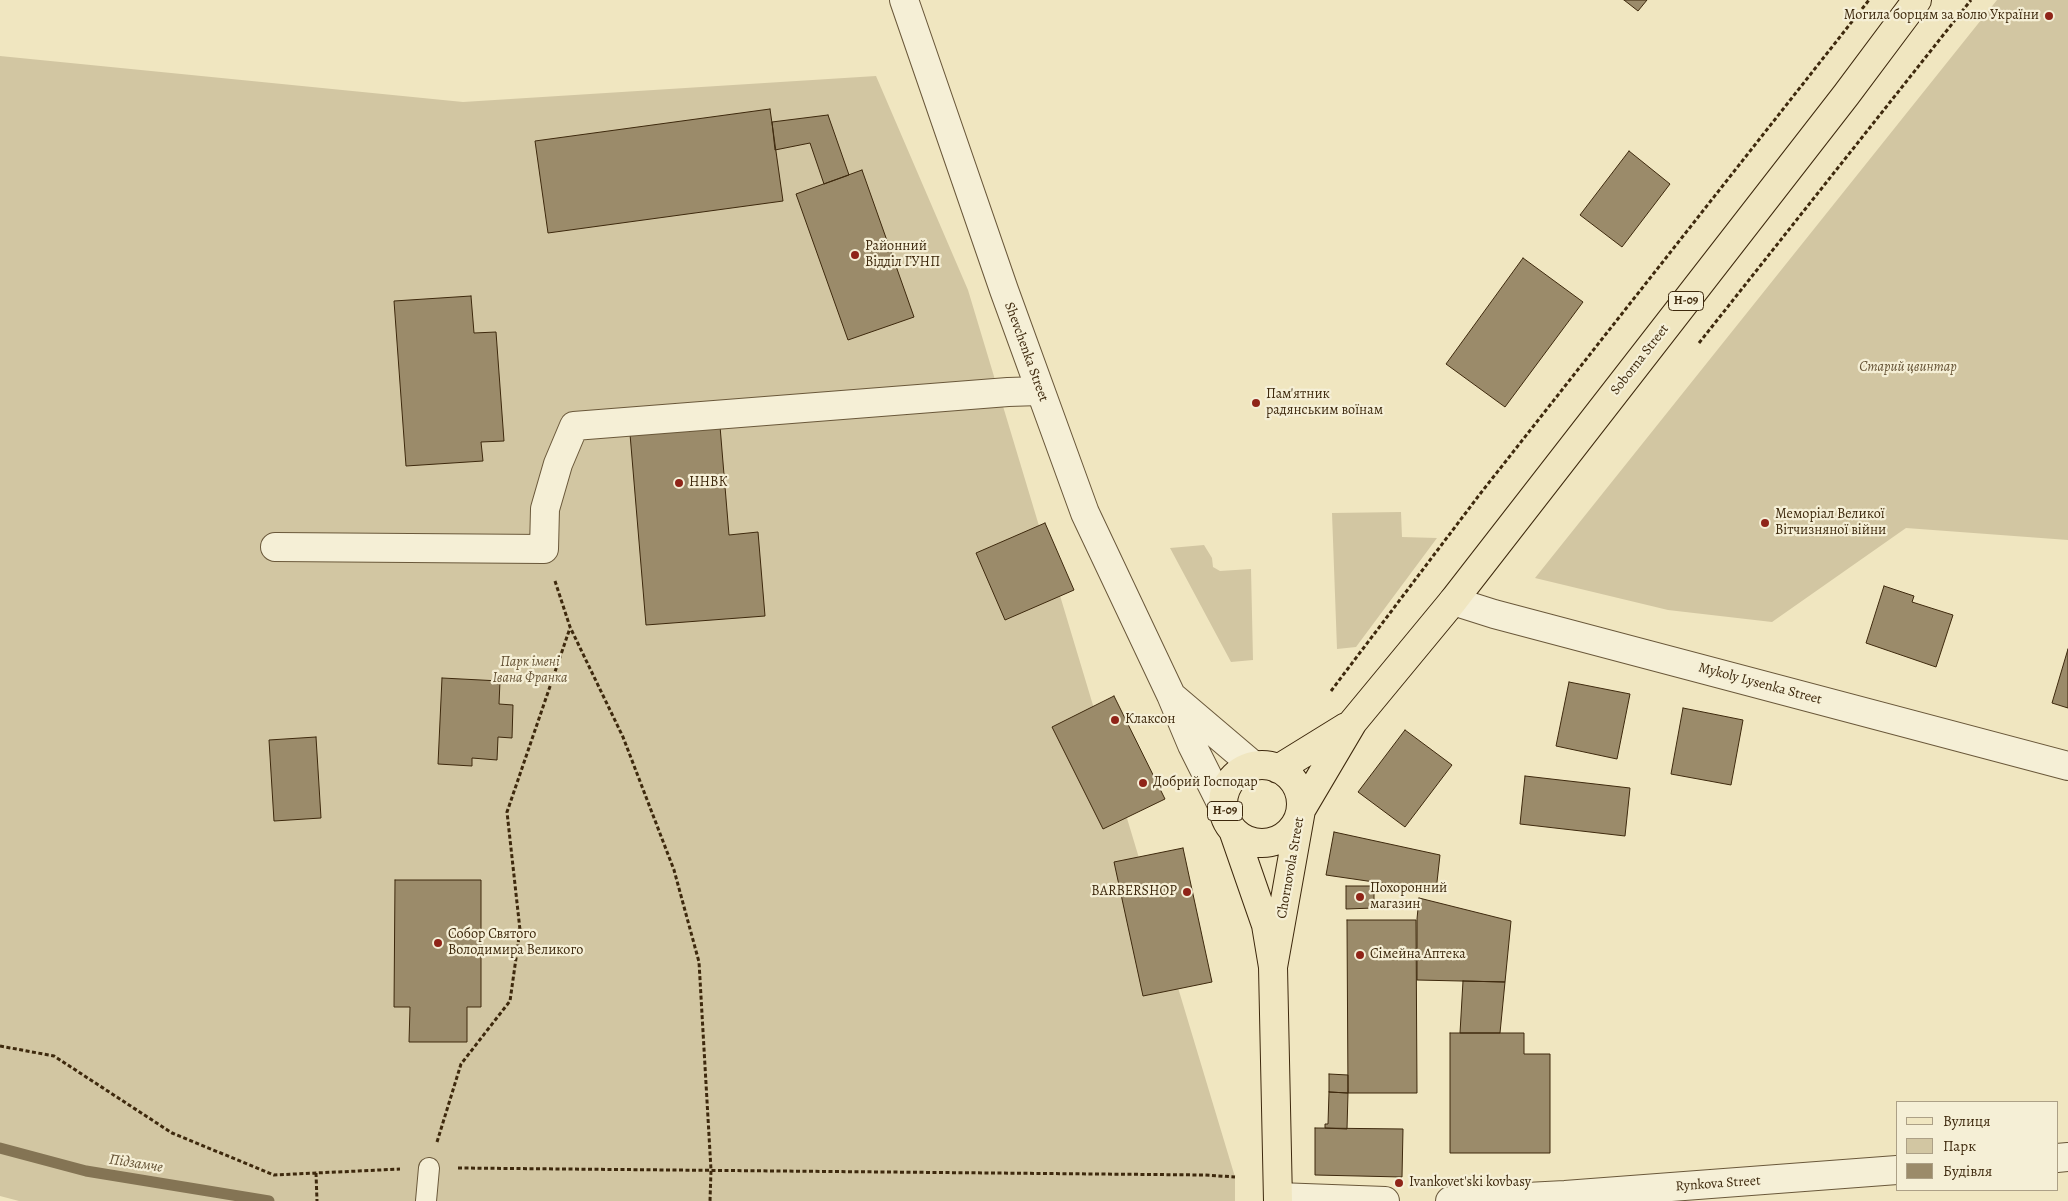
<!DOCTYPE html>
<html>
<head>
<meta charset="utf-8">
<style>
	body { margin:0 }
	#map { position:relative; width:2068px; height:1201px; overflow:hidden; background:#f0e6c0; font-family:Alegreya,serif }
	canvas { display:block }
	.legend { position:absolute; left:1896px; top:1101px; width:162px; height:90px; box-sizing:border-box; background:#f5efd6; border:1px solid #aca086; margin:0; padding:6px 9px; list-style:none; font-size:15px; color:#3e290d }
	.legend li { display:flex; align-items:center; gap:10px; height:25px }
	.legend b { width:25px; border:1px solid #aca086 }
</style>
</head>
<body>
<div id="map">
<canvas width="2068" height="1201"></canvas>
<ul class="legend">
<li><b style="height:6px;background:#f0e6c0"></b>Вулиця</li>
<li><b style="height:14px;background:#d2c6a2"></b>Парк</li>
<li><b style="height:14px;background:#9b8b6a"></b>Будівля</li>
</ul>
</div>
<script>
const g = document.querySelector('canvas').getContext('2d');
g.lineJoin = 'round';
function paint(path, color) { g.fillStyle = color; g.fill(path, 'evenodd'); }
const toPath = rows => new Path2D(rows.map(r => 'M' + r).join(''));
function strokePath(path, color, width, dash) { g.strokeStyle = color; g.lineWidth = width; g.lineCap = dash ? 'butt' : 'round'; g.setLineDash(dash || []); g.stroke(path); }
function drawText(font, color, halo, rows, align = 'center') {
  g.font = font + ' Alegreya,serif'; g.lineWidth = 4.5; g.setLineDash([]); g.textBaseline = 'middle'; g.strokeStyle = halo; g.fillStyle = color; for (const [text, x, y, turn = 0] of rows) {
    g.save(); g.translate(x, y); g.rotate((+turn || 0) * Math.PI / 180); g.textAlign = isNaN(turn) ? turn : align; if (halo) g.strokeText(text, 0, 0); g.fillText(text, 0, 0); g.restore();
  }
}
const green = toPath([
	[1997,0,2068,0,2068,540,1906,528,1772,622,1668,610,1535,578],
	[0,56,463,102,876,76,968,290,1235,1177,1235,1201,19,1201,0,1196],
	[1401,512,1402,537,1437,538,1356,647,1337,649,1332,513],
	[1204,545,1212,558,1213,567,1220,571,1251,569,1253,660,1231,662,1170,548]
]);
const stream = toPath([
	[0,1148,86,1171,269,1201]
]);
const building = toPath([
	[1624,0,1647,0,1638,11,1624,0],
	[770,109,783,201,548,233,535,141,770,109],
	[828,115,849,175,824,184,810,143,775,150,772,122,828,115],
	[1629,151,1670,184,1622,247,1580,215,1629,151],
	[862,170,914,317,848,340,796,194,862,170],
	[1523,258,1583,302,1505,407,1446,364,1523,258],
	[471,296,474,333,496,332,504,441,481,442,483,461,406,466,394,301,471,296],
	[720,426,729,535,758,532,765,616,646,625,630,434,720,426],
	[1045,523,1074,590,1005,620,976,553,1045,523],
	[1884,586,1914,596,1912,602,1953,615,1936,667,1866,643,1884,586],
	[2068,649,2068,708,2052,703,2068,649],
	[442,678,500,681,499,704,513,705,512,738,498,737,497,760,472,758,472,766,438,764,442,678],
	[1569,682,1630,694,1617,759,1556,746,1569,682],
	[1114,696,1165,799,1103,829,1052,727,1114,696],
	[1683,708,1743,720,1731,785,1671,774,1683,708],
	[1405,730,1452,765,1405,827,1358,792,1405,730],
	[316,737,321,818,274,821,269,740,316,737],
	[1525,776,1630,788,1625,836,1520,824,1525,776],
	[1334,832,1440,855,1436,891,1326,875,1334,832],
	[1183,848,1212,982,1143,996,1114,862,1183,848],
	[395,880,481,880,481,1007,467,1007,467,1042,409,1042,410,1007,394,1007,395,880],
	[1346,886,1374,886,1374,908,1346,909,1346,886],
	[1419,898,1511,921,1505,982,1417,980,1417,919,1419,898],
	[1347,920,1416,920,1417,1093,1348,1093,1347,920],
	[1463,981,1505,982,1500,1033,1460,1033,1463,981],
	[1450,1033,1524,1033,1524,1054,1550,1054,1550,1153,1450,1153,1450,1033],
	[1329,1074,1348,1075,1348,1093,1329,1092,1329,1074],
	[1329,1092,1348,1093,1347,1129,1325,1128,1325,1124,1328,1124,1329,1092],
	[1315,1128,1403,1129,1402,1177,1315,1175,1315,1128]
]);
const path = toPath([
	[1699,343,1971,0],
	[555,581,570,627,623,737,674,870,699,962,711,1170,710,1201],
	[1331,691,1480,494,1869,0],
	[0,1046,54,1056,172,1133,274,1175,400,1169],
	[437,1142,461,1064,510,1001,520,930,507,812,570,628],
	[458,1168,1205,1175,1235,1177],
	[316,1173,317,1201]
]);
const service = toPath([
	[426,1201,429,1168]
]);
const minor = toPath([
	[275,547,544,549,545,509,558,464,574,426,1008,392,1040,391],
	[1453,601,1494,614,2068,766],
	[2057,1158,2068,1157],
	[1278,1197,1385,1201],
	[1450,1201,1565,1195,1897,1170]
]);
const tertiary = toPath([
	[904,0,1004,290,1085,513,1171,695,1192,745,1223,807],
	[1174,698,1254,766]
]);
const primary = toPath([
	'1223 804a39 39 0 1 1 78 0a39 39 0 1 1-78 0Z',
	[1278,769,1346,727],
	[1233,830,1266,925,1273,967,1278,1201],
	[1273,967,1301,810,1353,722,1453,601,1846,95,1917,0]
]);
const markers = [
	[2049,16,5,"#8f2418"],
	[855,255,5,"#8f2418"],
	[1256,403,5,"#8f2418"],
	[679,483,5,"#8f2418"],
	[1765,523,5,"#8f2418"],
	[1115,720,5,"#8f2418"],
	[1143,783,5,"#8f2418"],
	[1187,892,5,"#8f2418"],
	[1360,897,5,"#8f2418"],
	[438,943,5,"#8f2418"],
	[1360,955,5,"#8f2418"],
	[1399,1183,5,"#8f2418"]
];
const shields = [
	[1686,301,35],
	[1225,811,35]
];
const shieldNames = [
	["Н-09",1686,301],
	["Н-09",1225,811]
];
const poiNames = [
	["Могила борцям за волю України",2039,16,"right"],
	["Районний",865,247],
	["Відділ ГУНП",865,263],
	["Пам'ятник",1266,395],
	["радянським воїнам",1266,411],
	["ННВК",689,483],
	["Меморіал Великої",1775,515],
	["Вітчизняної війни",1775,531],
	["Клаксон",1125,720],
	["Добрий Господар",1153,783],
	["Похоронний",1370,889],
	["магазин",1370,905],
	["BARBERSHOP",1177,892,"right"],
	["Собор Святого",448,935],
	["Володимира Великого",448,951],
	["Сімейна Аптека",1370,955],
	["Ivankovet'ski kovbasy",1409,1183]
];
const streetNames = [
	["Shevchenka Street",1026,352,70],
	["Soborna Street",1640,360,-52],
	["Mykoly Lysenka Street",1760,684,15],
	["Chornovola Street",1291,868,-80],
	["Rynkova Street",1718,1184,-4]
];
const parkNames = [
	["Старий цвинтар",1908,368],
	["Парк імені",530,663],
	["Івана Франка",530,679]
];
const waterNames = [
	["Підзамче",136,1164,9]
];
paint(green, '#d2c6a2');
strokePath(stream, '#847454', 11);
paint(building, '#9b8b6a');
strokePath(building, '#3e290d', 1);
strokePath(service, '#6a583a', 22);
strokePath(minor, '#6a583a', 30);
strokePath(tertiary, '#6a583a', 30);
strokePath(primary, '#3e290d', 30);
strokePath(path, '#3e290d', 3, [4, 2.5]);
strokePath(service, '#f5efd6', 20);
strokePath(minor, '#f5efd6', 28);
strokePath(tertiary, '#f5efd6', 28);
strokePath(primary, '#f0e6c0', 28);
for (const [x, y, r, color] of markers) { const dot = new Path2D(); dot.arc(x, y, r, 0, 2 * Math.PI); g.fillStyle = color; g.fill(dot); strokePath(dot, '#f5efd6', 2); }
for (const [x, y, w] of shields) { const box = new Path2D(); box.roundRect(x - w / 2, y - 9.5, w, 19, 4); g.fillStyle = '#f5efd6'; g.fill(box); strokePath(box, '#3e290d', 1); }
drawText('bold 12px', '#3e290d', null, shieldNames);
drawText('14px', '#3e290d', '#f5efd6', poiNames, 'left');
drawText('14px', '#3e290d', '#f5efd6', streetNames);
drawText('italic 14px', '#635032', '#f5efd6', parkNames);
drawText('italic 15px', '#614e30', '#f5efd6', waterNames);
</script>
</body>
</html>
